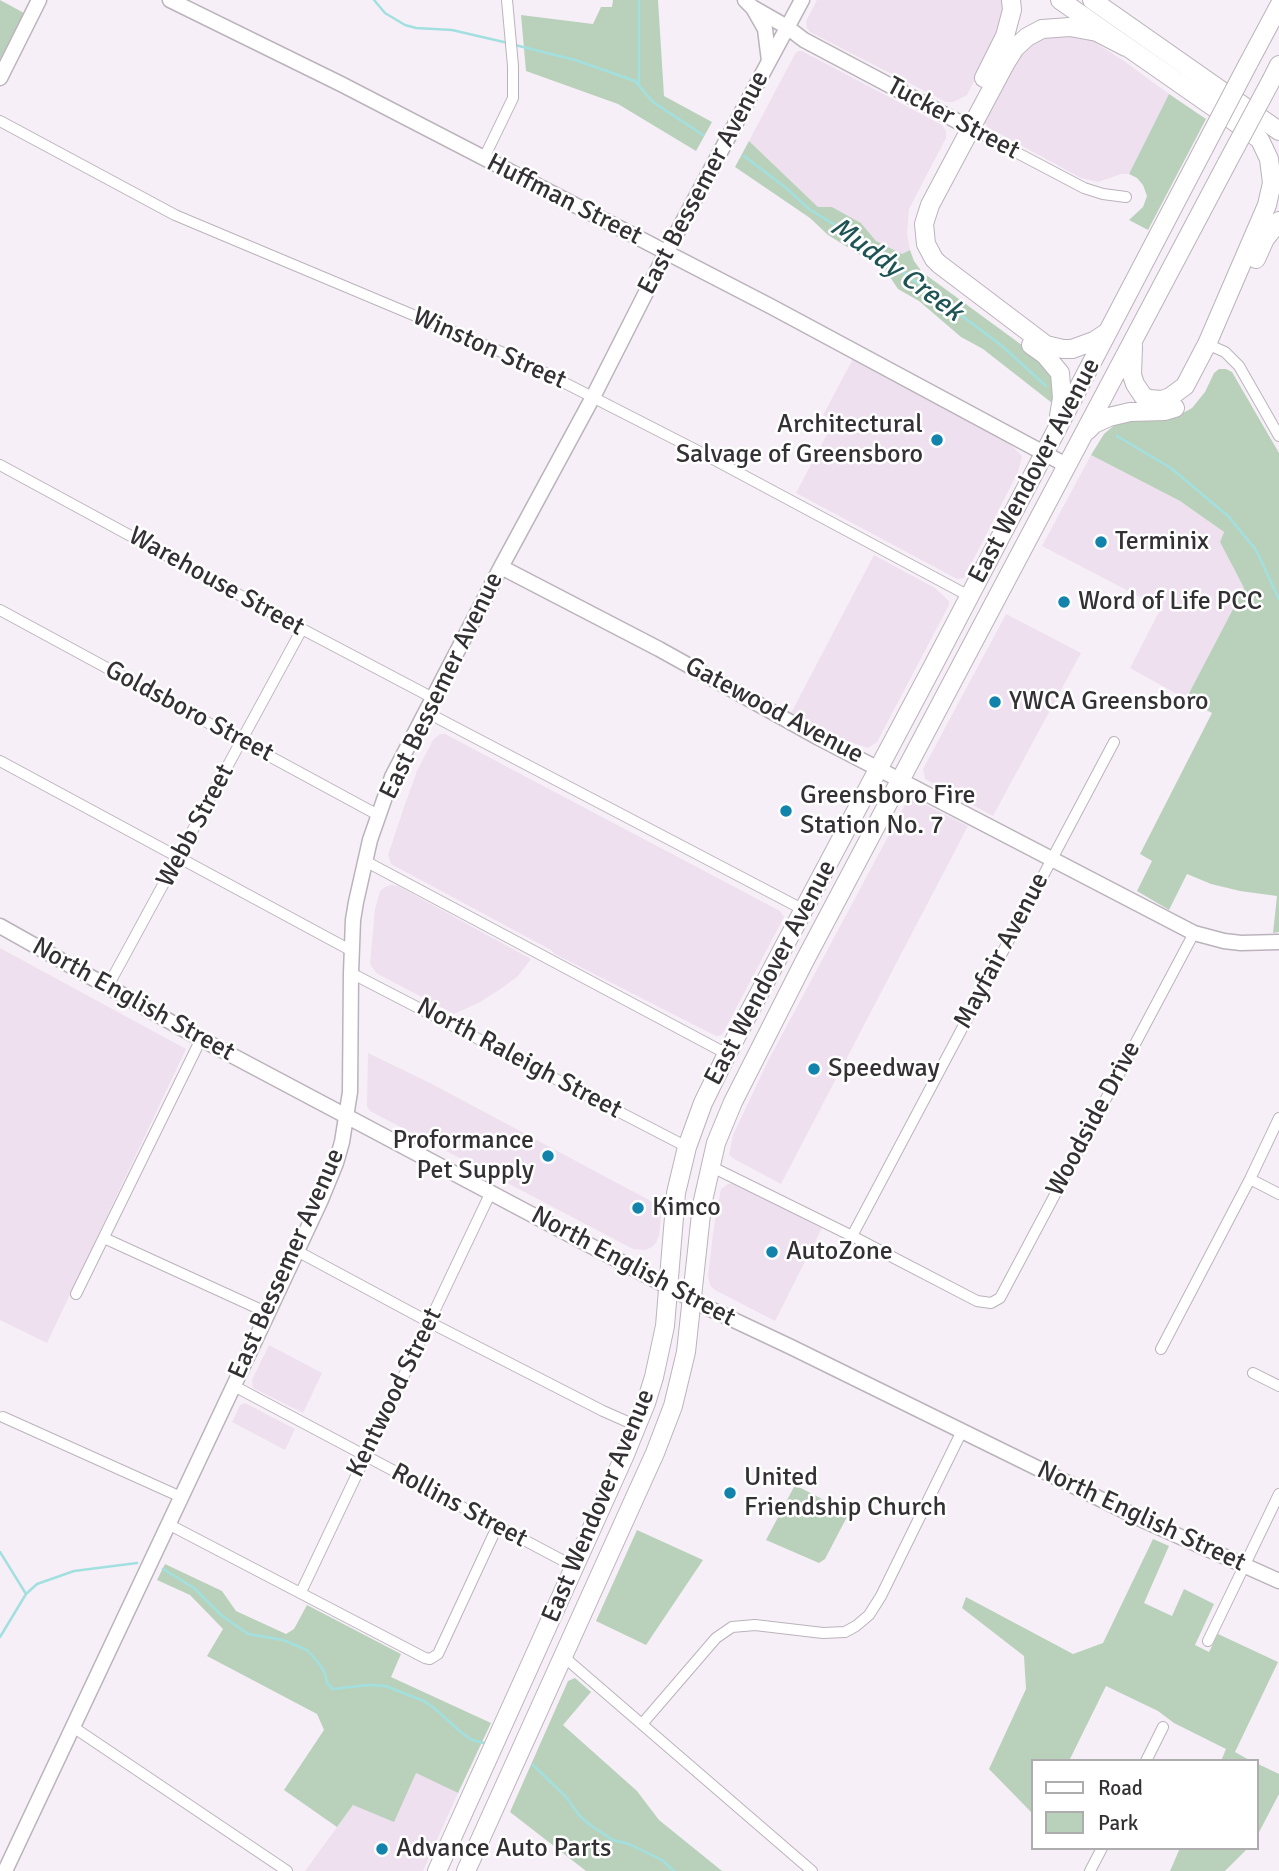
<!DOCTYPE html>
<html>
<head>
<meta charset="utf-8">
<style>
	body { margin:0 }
	#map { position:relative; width:1279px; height:1871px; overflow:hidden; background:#f7eff7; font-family:Signika,sans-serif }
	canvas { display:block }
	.legend { position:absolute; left:1031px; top:1759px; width:228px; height:91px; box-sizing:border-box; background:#fff; border:2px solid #aeadae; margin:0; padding:9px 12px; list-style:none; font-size:21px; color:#343134 }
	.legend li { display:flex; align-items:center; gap:14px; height:35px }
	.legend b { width:35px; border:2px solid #aeadae }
</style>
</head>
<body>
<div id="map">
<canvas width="1279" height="1871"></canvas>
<ul class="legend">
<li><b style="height:9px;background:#fff"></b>Road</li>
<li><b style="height:19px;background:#b9d1bb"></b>Park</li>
</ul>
</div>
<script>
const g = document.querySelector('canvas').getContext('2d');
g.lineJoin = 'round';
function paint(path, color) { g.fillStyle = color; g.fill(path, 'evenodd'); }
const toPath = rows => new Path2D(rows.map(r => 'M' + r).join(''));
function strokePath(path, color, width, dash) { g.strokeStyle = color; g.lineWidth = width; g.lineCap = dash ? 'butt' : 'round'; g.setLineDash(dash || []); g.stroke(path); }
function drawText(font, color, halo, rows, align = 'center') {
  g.font = font + ' Signika,sans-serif'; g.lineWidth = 5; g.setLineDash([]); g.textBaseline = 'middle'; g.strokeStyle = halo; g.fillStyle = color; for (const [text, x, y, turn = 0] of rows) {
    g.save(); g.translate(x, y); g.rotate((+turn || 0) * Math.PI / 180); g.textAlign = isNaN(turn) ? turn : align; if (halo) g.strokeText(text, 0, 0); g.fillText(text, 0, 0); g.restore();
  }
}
const built = toPath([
	[817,0,1005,0,1005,8,997,37,967,95,953,102,946,102,810,32,807,28,806,21],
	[1077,33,1093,41,1124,61,1169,94,1129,174,1121,174,1098,182,1081,178,989,128,984,122,1015,56,1037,37],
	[798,51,802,51,942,125,946,131,946,138,909,209,907,234,910,250,902,254,876,241,861,223,832,207,818,207,749,141,795,54],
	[853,359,1009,443,1022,456,1018,472,964,578,957,579,796,493,834,421,823,415],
	[1091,455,1180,501,1224,532,1220,542,1244,588,1186,699,1130,668,1161,608,1042,546],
	[874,555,935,588,949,601,949,605,877,742,868,748,838,738,791,713],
	[1006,614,1081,653,993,816,925,779,923,769],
	[440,734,445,734,780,911,784,917,722,1035,716,1036,555,954,551,950,391,864,388,855,404,807,417,771,433,740],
	[914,799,968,826,781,1184,734,1159,729,1155,733,1135,768,1061,907,801],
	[391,885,398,886,531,959,518,976,499,990,480,1002,454,1014,376,973,370,964,375,909,380,891,385,887],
	[0,948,186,1049,47,1343,0,1320],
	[368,1053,432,1084,662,1207,659,1235,656,1243,652,1247,645,1250,633,1249,370,1111,367,1106],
	[734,1183,822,1228,775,1321,715,1290,710,1285,708,1275,714,1226,721,1189,728,1184],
	[269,1345,322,1373,303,1413,253,1388,252,1380],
	[245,1403,295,1429,285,1450,232,1422,240,1405],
	[416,1773,458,1793,423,1871,305,1871,353,1805]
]);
const green = toPath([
	[0,0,24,13,0,59],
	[613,0,658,0,664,96,712,122,696,151,618,104,526,71,521,15,593,24,601,7,612,7],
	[1169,94,1206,119,1148,230,1129,220,1143,207,1147,196,1143,185,1137,178,1129,174],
	[749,141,818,207,832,207,861,223,876,241,902,254,910,250,914,261,922,272,1045,362,1051,371,1054,396,1052,403,983,349,961,337,919,301,898,289,886,271,828,235,810,218,735,167],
	[1219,369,1226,369,1232,372,1279,453,1279,932,1273,933,1277,896,1240,891,1211,884,1187,874,1169,910,1137,891,1152,861,1140,854,1212,713,1186,699,1244,588,1220,542,1224,532,1180,501,1091,455,1104,434,1118,422,1131,419,1155,420,1174,418,1192,408,1205,392,1214,373],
	[795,1485,849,1513,825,1559,819,1563,766,1540],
	[637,1530,703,1560,646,1645,596,1621],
	[1153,1539,1169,1546,1144,1603,1172,1616,1184,1589,1214,1604,1195,1645,1209,1652,1218,1634,1278,1662,1235,1752,1251,1761,1221,1761,1226,1749,1174,1723,1158,1711,1106,1686,1069,1761,1032,1761,1032,1813,989,1769,1026,1689,1024,1656,962,1608,966,1597,1073,1654,1103,1643],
	[165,1564,222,1591,236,1611,286,1634,294,1629,307,1605,401,1654,391,1677,491,1723,458,1793,416,1773,394,1822,353,1805,337,1827,284,1790,324,1730,317,1714,207,1656,223,1629,190,1595,157,1580],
	[575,1678,591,1692,563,1725,637,1791,659,1820,722,1871,586,1871,510,1812,568,1681],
	[1256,1763,1279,1774,1279,1794,1256,1838],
	[1180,1848,1248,1848,1225,1871,1170,1871]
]);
const stream = toPath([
	[374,0,385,13,405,25,416,28,452,30,508,43],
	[515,45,575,60,635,81,653,102,703,135],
	[639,86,639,0],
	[744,156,785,187,809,209,861,241,1001,345,1046,386],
	[1117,436,1171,468,1228,516,1256,550,1279,599],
	[0,1552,26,1594],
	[163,1569,194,1588,221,1615,248,1634,283,1640,307,1650,318,1662,325,1673,327,1683,333,1689,368,1685,386,1686,393,1689,424,1701,434,1708,462,1733,472,1740,484,1743],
	[0,1637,26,1594,37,1584,74,1571,137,1563],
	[533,1765,566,1797,579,1815,590,1825,613,1840,629,1844,662,1860,674,1871]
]);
const street = toPath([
	[0,121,175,215,518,359,698,451,969,596],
	[970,128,1084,188,1103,194,1126,197],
	[484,158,513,98,513,66,507,0],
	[1207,344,1225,352,1239,366,1279,436],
	[0,465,302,629,433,698],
	[0,610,378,815],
	[426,712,804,910],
	[0,761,352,951],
	[365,861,727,1054],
	[351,973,687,1147],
	[108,986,302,629],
	[710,1166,852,1236,977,1301,991,1303,1000,1298,1194,933],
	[1250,1179,1279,1194],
	[852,1236,1114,742],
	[104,1238,268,1313],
	[297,1251,429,1322,603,1411,637,1426],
	[76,1294,201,1039],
	[1161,1349,1250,1179,1279,1118],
	[1253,1373,1279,1386],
	[234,1386,575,1567],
	[3,1417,181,1497],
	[168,1524,425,1658,430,1659,438,1654,497,1527],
	[301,1592,490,1194],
	[1208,1641,1279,1494],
	[564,1657,812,1871],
	[642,1724,716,1638,732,1627,755,1625,823,1633,845,1632,856,1626,869,1615,881,1596,962,1431],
	[73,1727,287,1871],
	[1146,1761,1163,1727],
	[1090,1871,1102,1848]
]);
const secondary = toPath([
	[170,0,341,84,772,307,1066,465],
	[745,0,752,7,787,27,804,40,970,128],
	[753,8,765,29,769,61],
	[0,78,39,0],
	[501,567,659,649,819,738,1194,933,1224,941,1241,943,1279,942],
	[0,926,201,1039,706,1307,791,1347,1145,1521,1279,1581],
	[5,1871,268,1313,320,1202,336,1163,342,1142,350,1092,351,973,353,920,356,902,370,840,392,777,501,567,593,397,666,253,802,0]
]);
const highway = toPath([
	[1060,0,1258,138],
	[1092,0,1279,131],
	[1248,64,1279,6],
	[984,78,1005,36,1012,10,1011,0],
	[1272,79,1279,65],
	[1256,259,1265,239,1279,221],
	[1106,333,1094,341,1072,349,1063,349,1046,345,939,264,934,259,926,244,924,224,930,205,1005,64,1015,48,1027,37,1042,29,1070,27,1097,32,1126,47],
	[1031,345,1045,355,1060,373,1062,398,1059,416],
	[1133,346,1132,375,1135,384,1143,396,1149,399,1162,400,1170,397,1185,386,1207,344,1267,205,1272,183,1269,159,1260,140],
	[1087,431,1094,424,1109,417,1130,412,1165,411,1175,408],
	[437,1871,624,1457,646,1403,654,1377,665,1326,676,1193,687,1147,703,1103,727,1054,934,664,1204,148],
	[466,1871,655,1453,673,1406,686,1352,702,1205,716,1143,733,1102,804,962,1227,163]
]);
const highwayBridge = toPath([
	[1204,148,1248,64],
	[1227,163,1272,79]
]);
const markers = [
	[937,440,7,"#1283aa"],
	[1101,542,7,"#1283aa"],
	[1064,602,7,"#1283aa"],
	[995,702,7,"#1283aa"],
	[786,811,7,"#1283aa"],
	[814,1069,7,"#1283aa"],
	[548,1156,7,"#1283aa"],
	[638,1208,7,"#1283aa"],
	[772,1252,7,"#1283aa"],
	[730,1493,7,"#1283aa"],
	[382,1849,7,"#1283aa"]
];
const streetNames = [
	["Tucker Street",953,119,28],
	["East Bessemer Avenue",704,183,-62],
	["Huffman Street",564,200,27],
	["Winston Street",489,349,24],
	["East Wendover Avenue",1035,471,-62],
	["Warehouse Street",216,582,29],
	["East Bessemer Avenue",442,686,-64],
	["Gatewood Avenue",774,711,28],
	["Goldsboro Street",189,712,28],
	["Webb Street",196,826,-62],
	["Mayfair Avenue",1002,951,-62],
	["East Wendover Avenue",771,973,-62],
	["North English Street",133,1000,29],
	["North Raleigh Street",519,1059,28],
	["Woodside Drive",1094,1119,-62],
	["East Bessemer Avenue",287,1264,-66],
	["North English Street",633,1267,28],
	["Kentwood Street",395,1393,-64],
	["Rollins Street",459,1506,28],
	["East Wendover Avenue",599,1506,-67],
	["North English Street",1141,1517,25]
];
const poiNames = [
	["Architectural",923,425,"right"],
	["Salvage of Greensboro",923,455,"right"],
	["Terminix",1115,542],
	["Word of Life PCC",1078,602],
	["YWCA Greensboro",1009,702],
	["Greensboro Fire",800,796],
	["Station No. 7",800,826],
	["Speedway",828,1069],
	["Proformance",534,1141,"right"],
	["Pet Supply",534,1171,"right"],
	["Kimco",652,1208],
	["AutoZone",786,1252],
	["United",744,1478],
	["Friendship Church",744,1508],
	["Advance Auto Parts",396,1849]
];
const waterNames = [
	["Muddy Creek",896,270,36]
];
paint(built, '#eee0ee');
paint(green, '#b9d1bb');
strokePath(stream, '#a2e0e0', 2.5);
strokePath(street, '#bbb3bb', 12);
strokePath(secondary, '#bbb3bb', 17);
strokePath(highway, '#bbb3bb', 20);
strokePath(street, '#fff', 10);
strokePath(secondary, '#fff', 14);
strokePath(highway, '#fff', 18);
strokePath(highwayBridge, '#bbb3bb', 20, []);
strokePath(highwayBridge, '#fff', 18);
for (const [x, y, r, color] of markers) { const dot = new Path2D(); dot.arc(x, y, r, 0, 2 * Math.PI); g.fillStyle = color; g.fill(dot); strokePath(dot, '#fff', 2.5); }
drawText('26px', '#343134', '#fff', streetNames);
drawText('26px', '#343134', '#fff', poiNames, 'left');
drawText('italic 28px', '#1f5454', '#fff', waterNames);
</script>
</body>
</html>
